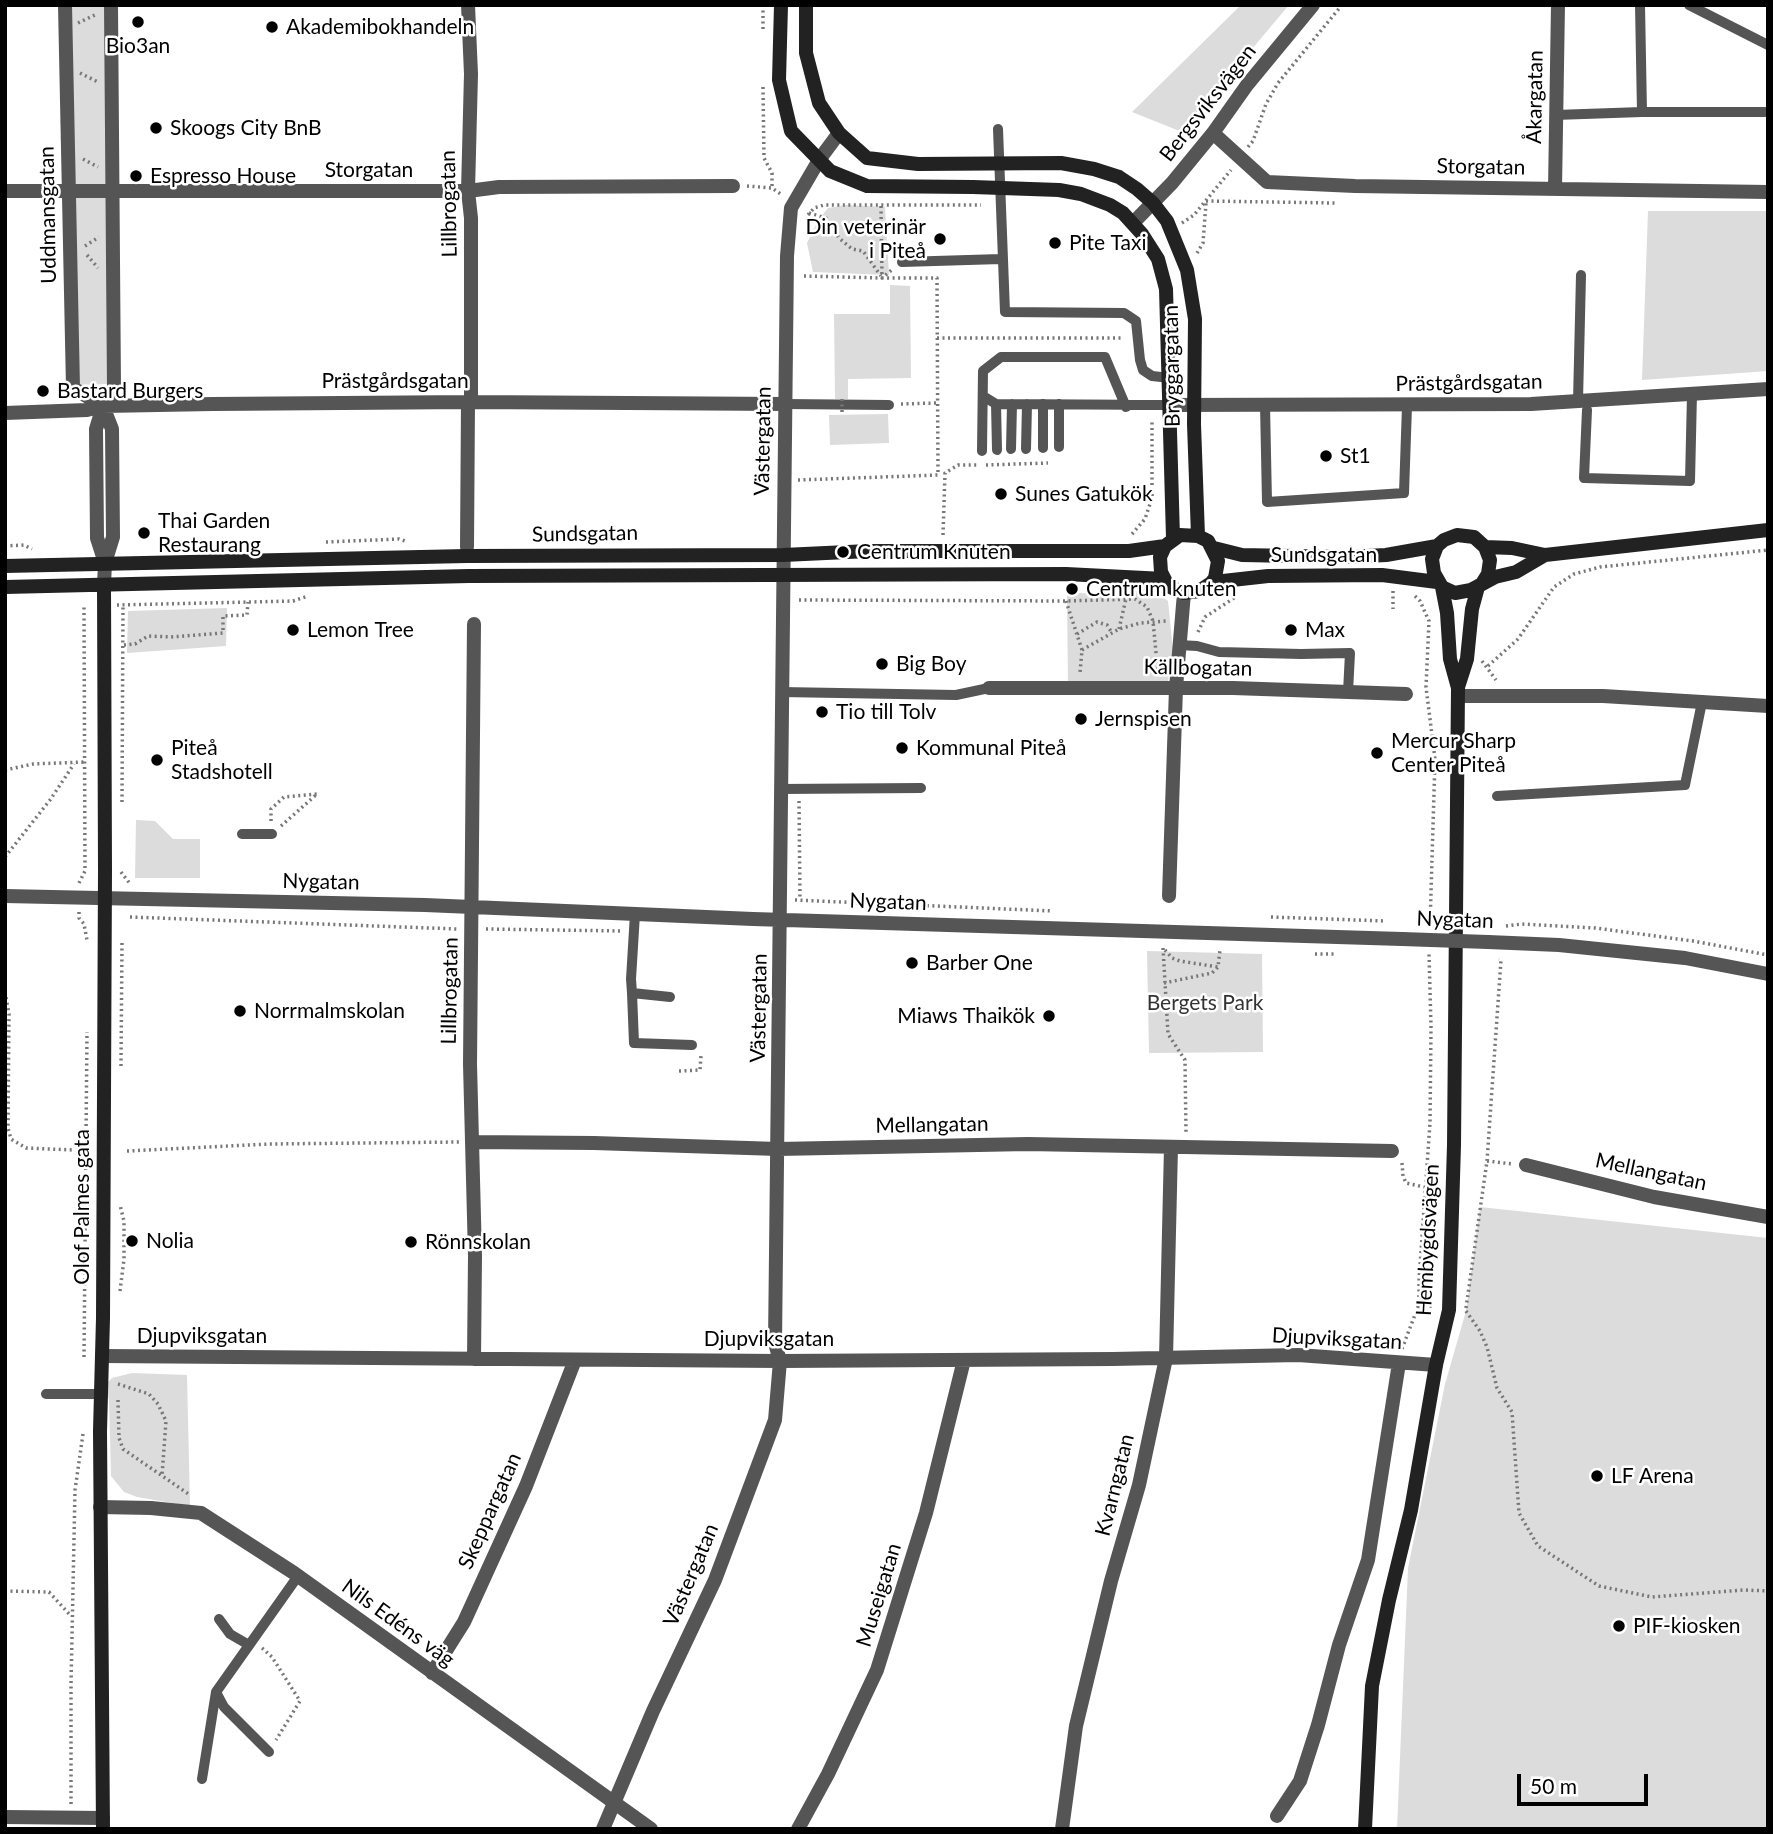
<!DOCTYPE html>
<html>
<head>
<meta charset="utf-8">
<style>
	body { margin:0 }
	#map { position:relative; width:1773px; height:1834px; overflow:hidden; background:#fff; font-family:Lato,sans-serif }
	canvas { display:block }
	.frame { position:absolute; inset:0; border:7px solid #000; pointer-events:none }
	.scale { position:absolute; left:1517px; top:1774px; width:131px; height:32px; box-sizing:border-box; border:4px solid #000; border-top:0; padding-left:9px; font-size:21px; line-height:24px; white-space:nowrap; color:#000; -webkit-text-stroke:5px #fff; paint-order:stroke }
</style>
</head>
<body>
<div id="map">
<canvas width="1773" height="1834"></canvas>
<div class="frame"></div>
<div class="scale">50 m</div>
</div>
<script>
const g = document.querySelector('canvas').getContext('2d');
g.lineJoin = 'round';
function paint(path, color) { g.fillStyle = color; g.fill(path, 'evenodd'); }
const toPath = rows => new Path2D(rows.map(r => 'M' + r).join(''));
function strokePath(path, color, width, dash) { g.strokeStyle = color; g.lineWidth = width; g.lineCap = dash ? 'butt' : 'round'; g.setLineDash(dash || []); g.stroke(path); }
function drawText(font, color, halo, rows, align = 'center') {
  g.font = font + ' Lato,sans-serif'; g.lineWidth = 5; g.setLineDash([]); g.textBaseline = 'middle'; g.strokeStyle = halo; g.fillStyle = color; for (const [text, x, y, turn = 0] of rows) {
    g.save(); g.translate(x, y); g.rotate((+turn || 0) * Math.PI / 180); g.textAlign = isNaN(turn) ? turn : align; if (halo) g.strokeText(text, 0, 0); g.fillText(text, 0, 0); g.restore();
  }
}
const green = toPath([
	[68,5,107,5,111,384,77,385],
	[1241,5,1289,5,1182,132,1132,112],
	[846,205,885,207,889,275,813,272,807,243,819,219,828,208],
	[1648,211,1768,211,1768,371,1642,380],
	[890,285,910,286,911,378,848,379,848,399,835,399,834,314,890,314],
	[888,414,889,443,830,445,829,415],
	[1140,590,1157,593,1168,601,1173,650,1168,682,1068,687,1067,595,1070,593,1128,594],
	[227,608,226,646,127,653,128,611],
	[136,820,155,821,173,839,200,839,200,878,135,878],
	[1147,951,1262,954,1263,1052,1149,1053],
	[1480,1207,1768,1238,1768,1829,1397,1829,1408,1568,1445,1384,1466,1311],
	[132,1373,187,1375,190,1506,137,1497,124,1492,111,1476,109,1400,105,1385,112,1378]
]);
const path = toPath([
	[763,5,763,30],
	[78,23,97,14],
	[80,73,98,82],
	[763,87,764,158,772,173,772,188],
	[1248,147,1253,141,1266,104,1278,83,1342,5],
	[83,159,98,167],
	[747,186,772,188,782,195],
	[1206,201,1335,203],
	[809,213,826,218,839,238,852,249,863,251,881,276],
	[808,215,814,208,824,205,981,205],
	[1182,223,1194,215,1231,170],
	[85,246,99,237],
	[1197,253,1203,243,1206,203],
	[87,255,98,268],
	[804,276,882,278,893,269],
	[937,338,1124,338],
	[901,404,936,403],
	[986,465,1048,463],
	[798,480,938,475,937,278,882,278,881,205],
	[1132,534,1145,519,1152,498,1152,419],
	[943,535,945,473,958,465,978,465],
	[326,542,399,539,405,541],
	[5,546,24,545,32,549],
	[1393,591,1393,609],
	[1415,596,1420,601,1429,621,1426,687,1435,759,1430,926],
	[799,600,1066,601,1135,599,1147,607,1153,621,1158,674],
	[1066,601,1082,650,1080,673],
	[117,605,293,601,308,596],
	[1119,629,1128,590],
	[1198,632,1205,617,1237,596],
	[1077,634,1097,622,1107,625,1112,633],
	[124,645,135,644,148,636,171,637,223,633,223,616,247,615,248,602],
	[1082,650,1119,629,1140,623,1167,621],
	[1482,661,1496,680],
	[1488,666,1518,639,1554,587,1574,574,1600,567,1768,550],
	[5,770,33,764,85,762],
	[799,801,800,900],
	[122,802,123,605],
	[271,821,271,809,284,797,317,794],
	[281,826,317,794],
	[5,857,50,800,74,764],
	[121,872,131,885],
	[79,883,85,871,84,607],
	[795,900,1053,911],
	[79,912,79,918,84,924,87,940],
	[130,917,457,929],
	[1271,917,1385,921],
	[1506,926,1522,924,1595,928,1693,941,1768,955],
	[486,929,622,931],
	[1163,948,1168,1034,1185,1060,1186,1133],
	[1165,950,1172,958,1180,961,1218,967,1220,950],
	[1315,954,1335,954],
	[1164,983,1212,973,1218,967],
	[5,992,9,1014,8,1128,11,1139,26,1148,74,1150],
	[121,1066,122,941],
	[679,1071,700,1070,701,1055],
	[127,1151,269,1144,459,1142],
	[1487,1161,1513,1164],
	[1402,1163,1403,1176,1406,1183,1424,1187],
	[120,1291,124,1259,124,1221,120,1205],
	[1419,1304,1435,1307],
	[1466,1308,1487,1161,1501,960,1499,959],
	[1466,1311,1480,1331,1487,1347,1497,1388,1512,1412,1519,1513,1538,1546,1599,1586,1652,1597,1744,1590,1768,1591],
	[1402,1349,1419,1304,1419,1280,1430,1123,1431,1027,1429,954],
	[84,1357,87,1032],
	[118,1384,149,1394,158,1404,166,1421,162,1476],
	[118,1400,119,1438,123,1449,190,1495],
	[5,1591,49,1592,71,1616],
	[262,1648,272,1657,300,1701,276,1740],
	[71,1804,71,1685,75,1490,83,1434]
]);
const lane = toPath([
	[1640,5,1642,112,1768,112],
	[1689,5,1768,45],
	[1555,115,1642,112],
	[998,129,1005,312,1124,313,1136,321,1140,360,1143,370,1152,376,1170,378],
	[902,262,1001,259],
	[983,396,996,404,1170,405],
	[1578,401,1581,275],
	[785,404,889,405],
	[996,404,997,450],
	[1043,404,1043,448],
	[1059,404,1059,447],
	[1265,405,1267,502,1404,493,1407,406],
	[1587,410,1584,478,1690,481,1692,394],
	[1011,449,1012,404],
	[1026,449,1027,404],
	[982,451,983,371,1001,357,1105,357,1126,407],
	[1179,645,1197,646,1219,652,1301,654,1350,653,1348,692],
	[781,692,956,695,989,688],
	[780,789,921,788],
	[1497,796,1685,785,1702,702],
	[242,834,272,834],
	[635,914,631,979,632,993,670,997],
	[632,993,634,1043,692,1045],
	[46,1394,100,1394],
	[219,1619,230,1634,249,1645],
	[216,1692,224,1707,269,1752],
	[202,1779,216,1692,298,1576]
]);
const street = toPath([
	[65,5,73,388,103,406,112,429,113,537,105,563,104,585],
	[468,5,471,74,468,191,471,218,471,402],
	[1213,133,1267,182,1355,186,1768,192],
	[1555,189,1558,5],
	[5,191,468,191,499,187,733,186],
	[1133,223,1172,183,1213,133,1247,85,1313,5],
	[1170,405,1531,404,1768,389],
	[5,413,87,410,103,406,213,404,471,402,785,404],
	[467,547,468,402],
	[105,563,97,538,96,429,103,406,114,388,111,5],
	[989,688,1233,688,1406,694],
	[1458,696,1603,696,1768,706],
	[5,896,425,905,753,919,1402,939],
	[1169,896,1176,688,1184,593],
	[1488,942,1559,945,1685,958,1768,974],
	[472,1142,594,1143,778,1149,1028,1144,1392,1151],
	[1526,1165,1654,1197,1768,1217],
	[102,1356,780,1361,1113,1359,1298,1355,1436,1365],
	[474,1359,475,1256,470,1064,474,624],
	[100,1507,151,1508,201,1513,294,1573,651,1829],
	[432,1673,464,1622,526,1486,575,1360],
	[1277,1816,1300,1781,1318,1725,1339,1645,1368,1560,1399,1363],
	[5,1817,103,1818],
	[603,1829,653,1711,715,1580,775,1420,780,1361,775,1343,787,256,791,208,819,160,839,133],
	[798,1829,828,1774,877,1670,926,1513,964,1360],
	[1062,1829,1076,1726,1111,1581,1139,1485,1166,1358,1171,1147]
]);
const secondary = toPath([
	[781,5,779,80,791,131,830,171,867,186,973,187,1059,190,1081,194,1110,205,1123,213,1142,234,1158,259,1166,289,1173,538],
	[806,5,806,53,819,103,839,133,867,158,918,164,1061,163,1094,169,1119,177,1137,189,1153,203,1167,221,1187,270,1195,319,1194,424,1198,536],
	[1485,547,1512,548,1545,555,1768,530],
	[1214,548,1242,555,1345,557,1386,555,1437,546],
	[5,566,467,556,783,555,869,551,1129,551,1165,546],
	[1483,582,1488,574,1490,560,1485,547,1474,537,1457,535,1444,540,1437,546,1432,559,1434,573,1442,587,1455,593,1471,590,1495,577,1516,572,1545,555],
	[1211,583,1215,578,1218,561,1208,541,1198,536,1180,535,1165,546,1160,557,1161,572,1168,586,1184,593,1199,591,1211,583,1223,581,1268,576,1382,575,1437,582],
	[5,587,469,576,1066,574,1164,579],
	[1458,687,1467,659,1472,609,1478,587],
	[103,1829,100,1431,103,1318,105,871,104,585],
	[1365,1829,1372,1686,1389,1600,1411,1510,1436,1365,1449,1310,1454,1145,1458,688,1450,659,1447,613,1442,587]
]);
const pathBridge = toPath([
	[842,399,842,415]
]);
const streetBridge = toPath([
	[1402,939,1488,942]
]);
const markers = [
	[138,22,7,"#000"],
	[272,27,7,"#000"],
	[156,128,7,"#000"],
	[136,176,7,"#000"],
	[940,239,7,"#000"],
	[1055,243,7,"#000"],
	[43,391,7,"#000"],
	[1326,456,7,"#000"],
	[1001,494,7,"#000"],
	[144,533,7,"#000"],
	[843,552,7,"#000"],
	[1072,589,7,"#000"],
	[293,630,7,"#000"],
	[1291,630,7,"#000"],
	[882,664,7,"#000"],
	[822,712,7,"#000"],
	[1081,719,7,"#000"],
	[902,748,7,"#000"],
	[1377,753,7,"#000"],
	[157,760,7,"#000"],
	[912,963,7,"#000"],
	[240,1011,7,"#000"],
	[1049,1016,7,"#000"],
	[132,1241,7,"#000"],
	[411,1242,7,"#000"],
	[1597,1476,7,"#000"],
	[1619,1626,7,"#000"]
];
const poiNames = [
	["Akademibokhandeln",286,27],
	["Bio3an",138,46,"center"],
	["Skoogs City BnB",170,128],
	["Espresso House",150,176],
	["Din veterinär",926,227,"right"],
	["i Piteå",926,251,"right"],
	["Pite Taxi",1069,243],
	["Bastard Burgers",57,391],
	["St1",1340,456],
	["Sunes Gatukök",1015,494],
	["Thai Garden",158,521],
	["Restaurang",158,545],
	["Centrum Knuten",857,552],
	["Centrum knuten",1086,589],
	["Lemon Tree",307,630],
	["Max",1305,630],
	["Big Boy",896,664],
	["Tio till Tolv",836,712],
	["Jernspisen",1095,719],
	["Mercur Sharp",1391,741],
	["Center Piteå",1391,765],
	["Piteå",171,748],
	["Stadshotell",171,772],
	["Kommunal Piteå",916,748],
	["Barber One",926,963],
	["Norrmalmskolan",254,1011],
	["Miaws Thaikök",1035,1016,"right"],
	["Nolia",146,1241],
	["Rönnskolan",425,1242],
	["LF Arena",1611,1476],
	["PIF-kiosken",1633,1626]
];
const streetNames = [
	["Åkargatan",1535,97,-89],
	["Bergsviksvägen",1208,103,-52],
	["Storgatan",1481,167,1],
	["Storgatan",369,170],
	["Lillbrogatan",449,204,-91],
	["Uddmansgatan",48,215,-91],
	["Bryggargatan",1172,366,-91],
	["Prästgårdsgatan",395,381],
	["Prästgårdsgatan",1469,383,-1],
	["Västergatan",763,441,-89],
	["Sundsgatan",585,534,-1],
	["Sundsgatan",1324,555],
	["Källbogatan",1198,668,1],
	["Nygatan",321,882,1],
	["Nygatan",888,902,2],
	["Nygatan",1455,920,2],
	["Lillbrogatan",450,991,-89],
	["Västergatan",759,1008,-89],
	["Mellangatan",932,1125,-1],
	["Mellangatan",1651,1172,12],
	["Olof Palmes gata",82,1207,-90],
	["Hembygdsvägen",1428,1240,-87],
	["Djupviksgatan",202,1336],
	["Djupviksgatan",769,1339],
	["Djupviksgatan",1337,1339,3],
	["Kvarngatan",1115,1485,-76],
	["Skeppargatan",490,1511,-66],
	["Västergatan",691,1575,-67],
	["Museigatan",879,1595,-73],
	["Nils Edéns väg",398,1623,36]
];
const parkNames = [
	["Bergets Park",1205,1003]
];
paint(green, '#dcdcdc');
strokePath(path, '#777', 3.5, [2, 3.5]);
strokePath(lane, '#555', 10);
strokePath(street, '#555', 14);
strokePath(secondary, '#222', 14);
strokePath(pathBridge, '#777', 3.5, [2, 3.5]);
strokePath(streetBridge, '#555', 14);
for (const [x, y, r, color] of markers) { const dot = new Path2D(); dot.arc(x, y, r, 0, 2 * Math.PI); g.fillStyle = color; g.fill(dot); strokePath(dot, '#fff', 2.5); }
drawText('21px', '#000', '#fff', poiNames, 'left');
drawText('21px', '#000', '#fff', streetNames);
drawText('21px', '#333', '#fff', parkNames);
</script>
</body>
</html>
